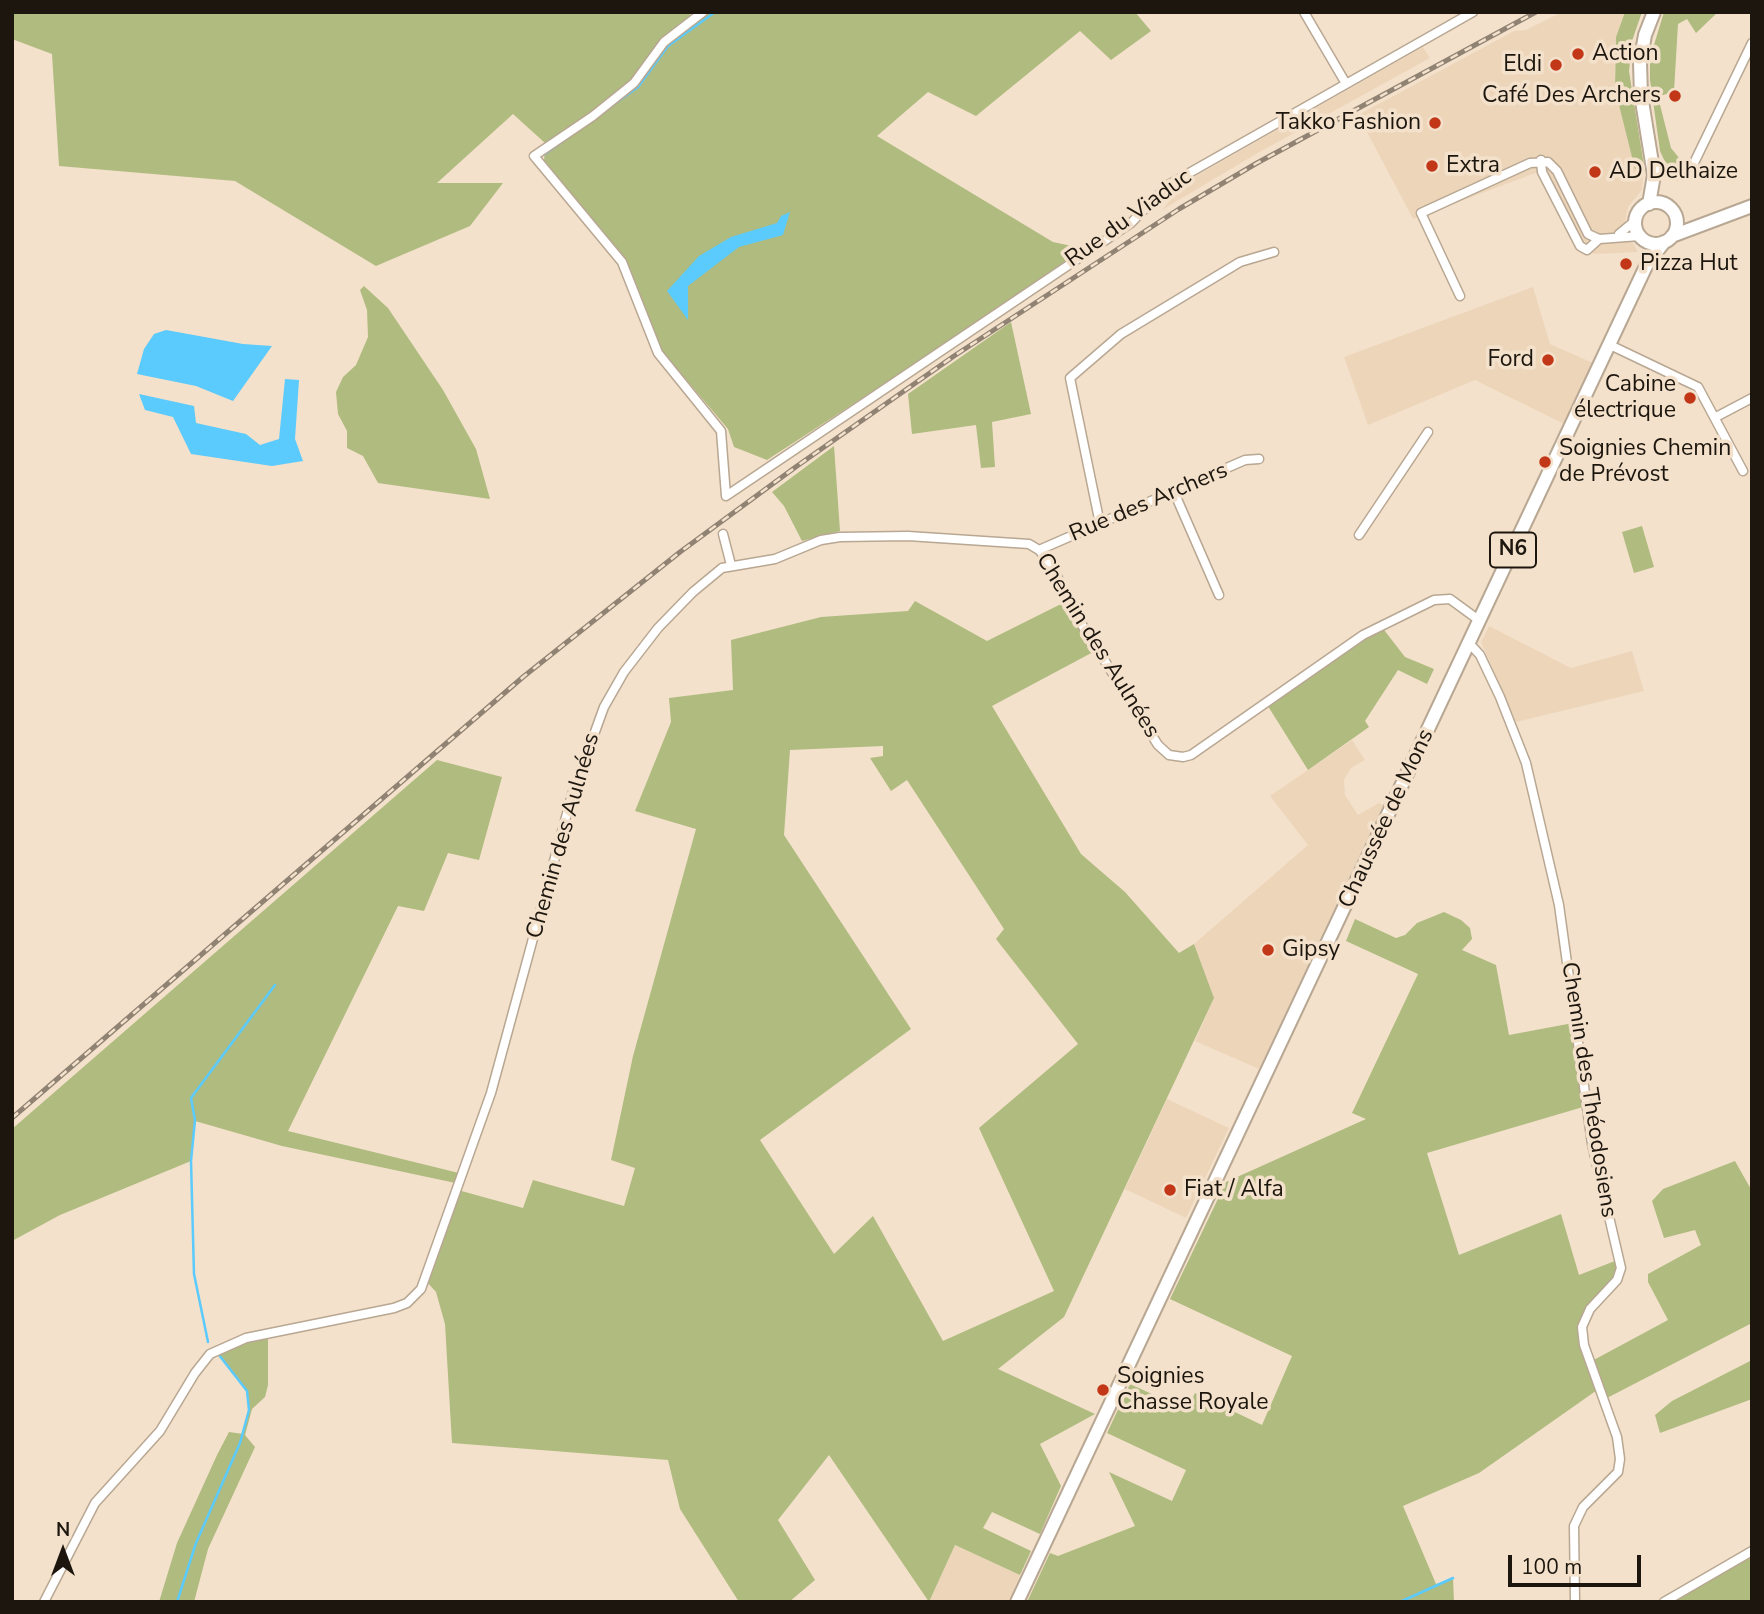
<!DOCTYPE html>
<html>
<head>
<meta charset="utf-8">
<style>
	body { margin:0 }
	#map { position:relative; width:1764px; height:1614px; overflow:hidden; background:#f4e1cb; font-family:"Nunito Sans",sans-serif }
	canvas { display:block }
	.frame { position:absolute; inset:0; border:14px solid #1c160e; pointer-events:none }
	.north { position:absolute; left:28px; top:1516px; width:70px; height:70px; -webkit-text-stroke:5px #f4e1cb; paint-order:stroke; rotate:0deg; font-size:19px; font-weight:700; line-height:28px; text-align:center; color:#1c160e }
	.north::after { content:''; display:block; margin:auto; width:24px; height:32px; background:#1c160e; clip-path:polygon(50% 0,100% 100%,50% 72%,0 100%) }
	.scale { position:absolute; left:1508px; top:1555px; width:133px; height:32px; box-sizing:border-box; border:4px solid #1c160e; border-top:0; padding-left:9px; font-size:21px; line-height:24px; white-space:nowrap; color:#1c160e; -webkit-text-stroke:5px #f4e1cb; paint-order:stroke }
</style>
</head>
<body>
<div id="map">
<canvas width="1764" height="1614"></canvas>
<div class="frame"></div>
<div class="north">N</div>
<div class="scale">100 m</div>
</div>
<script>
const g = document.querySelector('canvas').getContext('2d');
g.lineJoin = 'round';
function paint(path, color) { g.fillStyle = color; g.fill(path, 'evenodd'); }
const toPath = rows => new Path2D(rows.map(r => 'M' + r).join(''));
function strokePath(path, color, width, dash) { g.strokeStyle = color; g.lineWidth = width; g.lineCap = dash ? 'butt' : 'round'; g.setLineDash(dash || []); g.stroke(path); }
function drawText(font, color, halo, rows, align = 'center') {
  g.font = font + ' "Nunito Sans",sans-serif'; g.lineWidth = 7; g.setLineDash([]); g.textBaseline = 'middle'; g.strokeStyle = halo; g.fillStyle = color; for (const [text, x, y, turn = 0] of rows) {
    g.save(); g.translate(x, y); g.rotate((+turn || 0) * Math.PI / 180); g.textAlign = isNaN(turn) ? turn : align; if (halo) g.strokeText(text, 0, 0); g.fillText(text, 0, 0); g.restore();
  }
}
const built = toPath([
	[1562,12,1625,12,1616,37,1615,89,1636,169,1644,166,1642,190,1628,207,1624,227,1638,252,1596,254,1581,251,1535,157,1538,172,1413,219,1358,115,1514,31,1526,30],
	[1423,47,1430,58,1256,154,1162,210,1184,183],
	[1533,287,1550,344,1593,363,1564,424,1475,380,1368,425,1344,357],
	[1489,626,1571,668,1632,651,1644,691,1516,722,1481,642],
	[1352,740,1365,760,1351,768,1344,780,1345,795,1358,815,1379,803,1383,805,1259,1069,1195,1041,1214,998,1194,944,1308,845,1270,796],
	[1167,1099,1229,1128,1186,1218,1125,1189],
	[955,1545,1020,1575,1008,1602,929,1602]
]);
const green = toPath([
	[12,12,689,12,690,15,699,12,1135,12,1151,31,1111,60,1080,31,976,116,928,92,877,136,1053,242,1090,250,767,460,734,447,728,429,661,350,624,260,544,162,545,143,513,114,437,183,503,183,470,226,376,266,235,181,59,166,52,54,12,39],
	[1625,12,1642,12,1632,41,1629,71,1644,166,1635,169,1615,89,1616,37],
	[1664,12,1718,12,1696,33,1687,19,1678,24,1674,91,1658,97,1671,148,1684,164,1674,168,1665,162,1660,151,1650,80,1650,58],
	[364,286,388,308,443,390,476,449,490,499,378,483,363,456,347,448,347,431,338,414,336,392,343,377,356,365,368,337,367,310,360,290],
	[1011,322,1031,414,992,422,995,467,981,468,976,425,912,434,908,394],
	[834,446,840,531,802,541,784,506,772,492],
	[1642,526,1654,567,1634,573,1622,532],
	[915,601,987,641,1063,603,1095,651,992,706,1081,854,1125,892,1179,953,1194,944,1214,998,1064,1317,998,1369,1095,1414,1040,1444,1061,1486,1040,1534,992,1512,983,1528,1031,1551,1020,1575,955,1545,929,1602,829,1455,778,1520,815,1580,789,1602,739,1602,680,1509,668,1460,452,1443,445,1324,436,1292,426,1281,458,1190,523,1208,533,1180,624,1206,635,1168,611,1160,633,1056,696,829,635,811,671,722,669,698,733,690,731,640,821,617,908,611],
	[883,746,883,756,870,758,891,791,907,780,1004,929,996,939,1078,1044,979,1128,1054,1291,943,1341,873,1216,834,1254,760,1140,911,1029,784,835,790,750],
	[1381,626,1405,657,1434,669,1427,684,1398,670,1365,721,1369,727,1308,770,1266,703],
	[437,760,502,777,479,860,448,853,424,911,398,906,288,1131,463,1174,460,1184,282,1146,195,1121,191,1161,60,1215,12,1241,12,1129],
	[1444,912,1461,920,1470,928,1472,939,1462,950,1496,965,1509,1035,1573,1023,1583,1107,1427,1153,1459,1255,1561,1214,1579,1275,1620,1259,1619,1274,1590,1309,1582,1327,1590,1362,1668,1320,1648,1282,1648,1274,1701,1245,1695,1230,1664,1238,1652,1201,1663,1189,1735,1161,1752,1191,1752,1323,1605,1399,1600,1388,1479,1473,1403,1506,1436,1584,1453,1578,1454,1602,1027,1602,1050,1553,1058,1556,1135,1526,1109,1472,1172,1501,1186,1470,1107,1433,1130,1384,1187,1410,1195,1393,1262,1425,1292,1356,1170,1299,1226,1182,1366,1119,1352,1113,1418,974,1346,941,1355,919,1396,938,1405,935,1417,923],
	[268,1333,268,1385,265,1397,252,1409,245,1435,255,1447,208,1549,194,1602,159,1602,177,1543,217,1455,229,1432,243,1434,249,1410,246,1391,215,1350],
	[1752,1360,1752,1399,1660,1433,1655,1415,1672,1401],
	[1752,1551,1752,1602,1664,1602]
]);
const water = toPath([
	[790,212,783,235,739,247,688,286,688,320,667,291,699,256,731,237,777,223,781,216],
	[166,330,243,344,272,346,233,401,196,386,137,374,144,349,154,334],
	[285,379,299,380,295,439,303,461,272,466,191,454,173,417,145,410,139,394,194,406,196,423,246,434,260,445,279,439]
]);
const stream = toPath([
	[545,154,638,87,668,46,715,12],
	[208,1342,194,1274,191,1161,195,1120,191,1098,275,985],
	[177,1602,196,1543,240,1443,249,1410,247,1391,219,1355],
	[1400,1602,1453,1578]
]);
const street = toPath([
	[703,12,664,42,634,83,593,116,534,156,622,262,658,353,721,431,726,496,1131,223,1168,185,1473,12],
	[1304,12,1345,82],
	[1541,160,1542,172,1580,246,1587,250,1599,239],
	[1653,167,1676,175,1686,172,1693,165,1752,43],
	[1619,234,1636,220],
	[1460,296,1421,213,1530,163,1548,162,1557,171,1588,234,1599,239,1640,236],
	[1610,345,1698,387,1743,471],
	[1716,417,1752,398],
	[1174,492,1219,595],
	[1100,524,1070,378,1121,334,1240,262,1274,252],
	[723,534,731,565],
	[1359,535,1428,432],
	[1039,550,1245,460,1259,459],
	[1469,643,1480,655,1500,697,1526,763,1559,905,1592,1144,1621,1268,1617,1280,1590,1309,1582,1327,1584,1345,1617,1437,1620,1459,1618,1472,1583,1507,1574,1526,1575,1602],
	[44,1602,95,1503,160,1431,195,1373,210,1354,246,1338,394,1308,407,1303,421,1289,491,1093,572,795,604,707,624,672,658,628,693,592,722,568,775,559,821,540,840,537,908,536,1029,544,1039,550,1053,567,1070,606,1158,745,1169,755,1183,757,1191,755,1363,635,1434,600,1450,599,1480,621],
	[1664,1602,1752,1551]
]);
const primary = toPath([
	'1635 223a21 21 0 1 1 42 0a21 21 0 1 1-42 0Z',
	[1649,204,1654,175,1641,95,1640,63,1645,35,1654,12],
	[1672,236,1752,206],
	[1017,1602,1647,264,1664,242]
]);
const rail = toPath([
	[12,1118,523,677,680,552,797,466,954,356,1179,209,1257,163,1536,12]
]);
const markers = [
	[1578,54,7,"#c13717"],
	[1556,65,7,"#c13717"],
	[1675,96,7,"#c13717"],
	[1435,123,7,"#c13717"],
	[1432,166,7,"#c13717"],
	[1595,172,7,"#c13717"],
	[1626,264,7,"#c13717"],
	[1548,360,7,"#c13717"],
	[1690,398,7,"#c13717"],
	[1545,462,7,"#c13717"],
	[1268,950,7,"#c13717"],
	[1170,1190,7,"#c13717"],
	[1103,1390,7,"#c13717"]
];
const shields = [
	[1513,550,46]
];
const shieldNames = [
	["N6",1513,550]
];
const poiNames = [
	["Action",1592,54],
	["Eldi",1542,65,"right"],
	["Café Des Archers",1661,96,"right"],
	["Takko Fashion",1421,123,"right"],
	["Extra",1446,166],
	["AD Delhaize",1609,172],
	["Pizza Hut",1640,264],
	["Ford",1534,360,"right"],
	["Cabine",1676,385,"right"],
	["électrique",1676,411,"right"],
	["Soignies Chemin",1559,449],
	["de Prévost",1559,475],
	["Gipsy",1282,950],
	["Fiat / Alfa",1184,1190],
	["Soignies",1117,1377],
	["Chasse Royale",1117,1403]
];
const streetNames = [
	["Rue du Viaduc",1129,219,-36],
	["Rue des Archers",1149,503,-23],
	["Chemin des Aulnées",1097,646,58],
	["Chaussée de Mons",1387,819,-65],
	["Chemin des Aulnées",564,836,-74],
	["Chemin des Théodosiens",1588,1090,81]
];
paint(built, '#edd5ba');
paint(green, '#afbb7f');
paint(water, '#5bcafc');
strokePath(stream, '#5bcafc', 2.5);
strokePath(street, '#b8a792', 11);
strokePath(primary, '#b8a792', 16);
strokePath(street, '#fff', 8);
strokePath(primary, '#fff', 12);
strokePath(rail, '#908373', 5);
strokePath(rail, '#f4e1cb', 2.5, [8]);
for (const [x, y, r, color] of markers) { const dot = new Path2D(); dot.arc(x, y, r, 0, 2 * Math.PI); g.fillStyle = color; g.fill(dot); strokePath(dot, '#f4e1cb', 2.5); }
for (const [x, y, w] of shields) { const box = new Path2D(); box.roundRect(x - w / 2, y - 17.5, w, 35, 5); g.fillStyle = '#f4e1cb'; g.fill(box); strokePath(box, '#1c160e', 2); }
drawText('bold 21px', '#1c160e', null, shieldNames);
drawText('23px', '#1c160e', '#f4e1cb', poiNames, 'left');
drawText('23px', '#1c160e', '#f4e1cb', streetNames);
</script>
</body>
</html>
